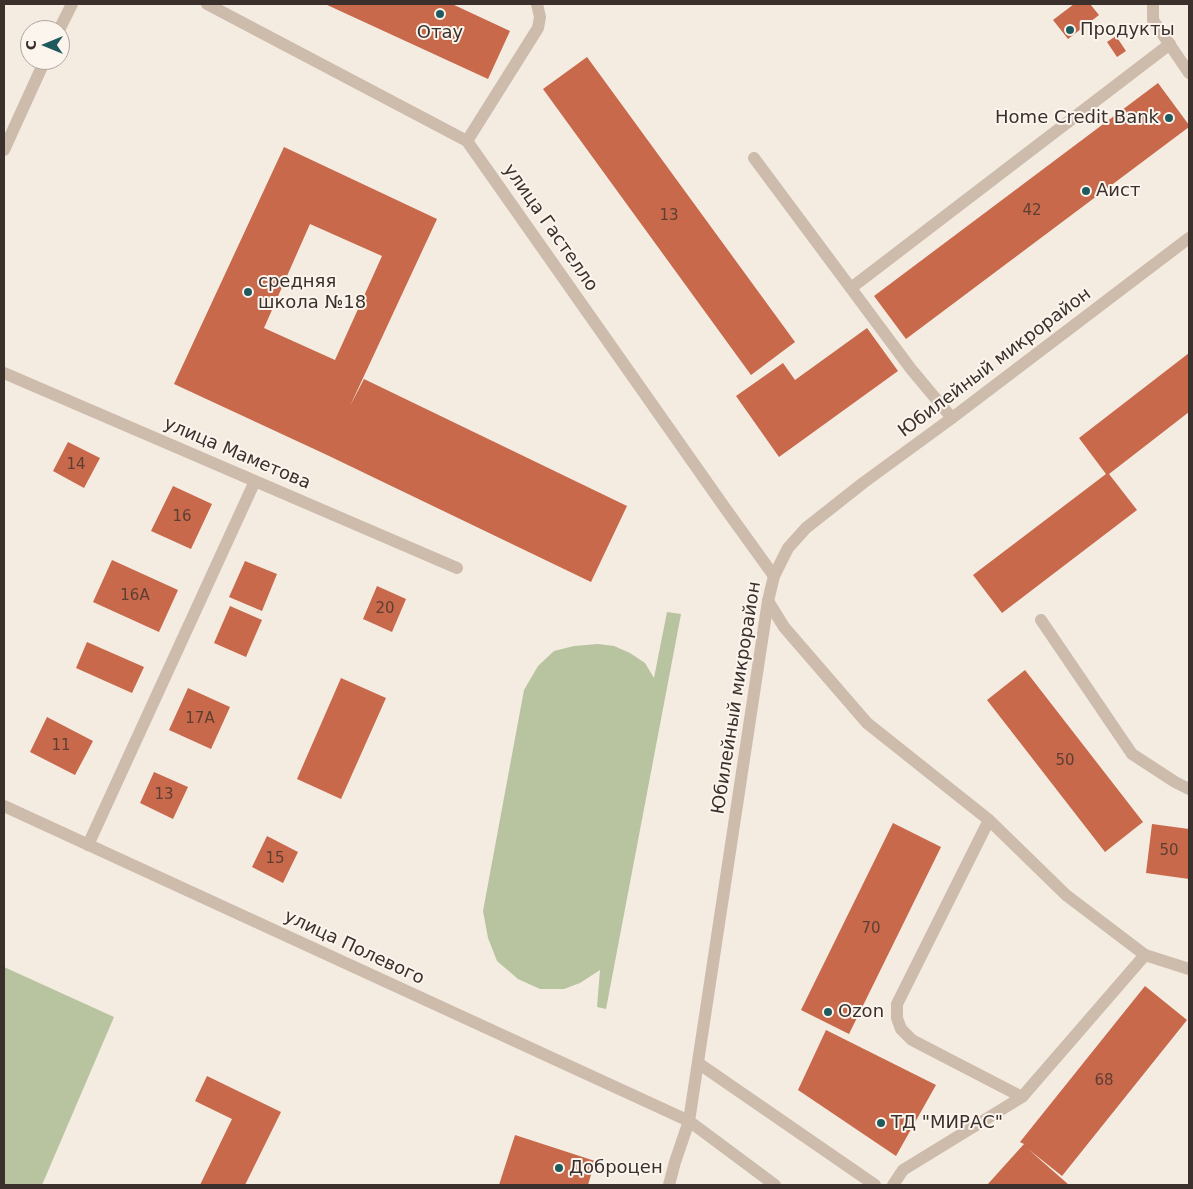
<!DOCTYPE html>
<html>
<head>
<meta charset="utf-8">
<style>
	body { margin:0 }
	#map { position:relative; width:1193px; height:1189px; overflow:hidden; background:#f4ebe1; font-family:"DejaVu Sans",sans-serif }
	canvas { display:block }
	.frame { position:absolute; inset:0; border:5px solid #3b302b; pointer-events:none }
	.north { position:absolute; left:20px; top:20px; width:50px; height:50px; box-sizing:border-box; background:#fbf5ee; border:1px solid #aea6a0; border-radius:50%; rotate:270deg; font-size:14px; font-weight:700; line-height:20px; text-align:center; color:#3b302b }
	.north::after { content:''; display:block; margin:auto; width:18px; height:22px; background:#1f5a5e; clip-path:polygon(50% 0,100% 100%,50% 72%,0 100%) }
</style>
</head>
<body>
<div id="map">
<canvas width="1193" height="1189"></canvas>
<div class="frame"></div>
<div class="north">С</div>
</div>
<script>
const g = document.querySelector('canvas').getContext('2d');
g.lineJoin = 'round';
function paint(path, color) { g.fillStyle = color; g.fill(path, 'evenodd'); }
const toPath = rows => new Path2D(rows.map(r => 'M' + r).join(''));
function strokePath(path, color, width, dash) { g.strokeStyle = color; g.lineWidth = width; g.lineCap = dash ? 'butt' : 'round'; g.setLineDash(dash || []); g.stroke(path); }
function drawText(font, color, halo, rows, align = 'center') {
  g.font = font + ' "DejaVu Sans",sans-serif'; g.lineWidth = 4; g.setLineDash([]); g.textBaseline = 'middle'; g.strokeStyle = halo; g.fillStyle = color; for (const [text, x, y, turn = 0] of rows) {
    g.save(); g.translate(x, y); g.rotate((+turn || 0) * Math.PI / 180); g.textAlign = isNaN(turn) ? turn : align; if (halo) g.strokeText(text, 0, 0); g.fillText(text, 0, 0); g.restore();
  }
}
const green = toPath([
	[667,612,681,614,606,1009,597,1007,600,970,580,983,564,989,540,989,518,979,497,961,488,938,483,911,524,690,538,666,554,651,574,646,598,644,614,646,630,653,645,663,654,678],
	[4,967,114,1017,42,1185,4,1185]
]);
const building = toPath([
	[325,4,452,4,510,31,488,79],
	[1074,4,1090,4,1099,15,1068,39,1053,20],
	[1116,36,1126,51,1117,57,1107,42],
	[587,57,795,342,751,375,543,89],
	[1158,83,1189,125,1189,127,906,339,874,296],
	[284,147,437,219,350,406,364,379,627,506,591,582,327,455,174,384],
	[310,224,382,256,335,360,264,328],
	[867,328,898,371,779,457,736,396,783,363,795,380],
	[1189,353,1189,412,1109,474,1137,510,1002,613,973,575,1106,474,1079,438],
	[68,442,100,458,84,488,53,471],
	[173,486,212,504,191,549,151,531],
	[112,560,178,590,159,632,93,602],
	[245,561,277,574,262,611,229,597],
	[377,586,406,599,392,632,363,619],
	[230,606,262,620,246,657,214,643],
	[87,642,144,667,132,693,76,668],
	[1025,670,1143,822,1105,852,987,700],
	[341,678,386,698,341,799,297,779],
	[188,688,230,707,211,749,169,730],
	[47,717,93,741,75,775,30,752],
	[154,772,188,787,173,819,140,803],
	[893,823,941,847,849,1034,801,1010],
	[1152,824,1189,829,1189,879,1146,873],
	[267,836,298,852,283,883,252,867],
	[1145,986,1187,1020,1062,1176,1028,1149,1069,1185,987,1185,1024,1144,1020,1142],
	[826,1030,936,1085,896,1156,798,1090],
	[207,1076,281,1112,245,1185,200,1185,232,1119,195,1101],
	[515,1135,595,1161,588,1185,499,1185]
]);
const service = toPath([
	[467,141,538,28,540,17,537,4],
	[754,158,911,369,952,418],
	[851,288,1170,44],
	[768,601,784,627,867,723,989,820,1066,895,1145,955,1189,969],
	[1041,620,1132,754,1175,782,1189,789],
	[989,820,897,1004,897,1018,901,1029,912,1040,1022,1097],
	[698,1063,875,1185],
	[893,1185,903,1170,1022,1097,1145,955]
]);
const minor = toPath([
	[207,4,467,141,725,508,774,576],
	[1153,4,1153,20,1189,73],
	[4,373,457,568],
	[88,845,255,481],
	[669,1185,675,1162,689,1121]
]);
const tertiary = toPath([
	[59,30,72,4],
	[4,150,45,60],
	[4,806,689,1121,775,1185],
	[689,1121,768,601,774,576,788,548,806,528,863,483,952,418,1189,238]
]);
const markers = [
	[440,14,5,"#1f5a5e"],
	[1070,30,5,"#1f5a5e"],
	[1169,118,5,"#1f5a5e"],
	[1086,191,5,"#1f5a5e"],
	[248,292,5,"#1f5a5e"],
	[828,1012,5,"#1f5a5e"],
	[881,1123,5,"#1f5a5e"],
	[559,1168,5,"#1f5a5e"]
];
const numberNames = [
	["42",1032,211],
	["13",669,216],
	["14",76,465],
	["16",182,517],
	["16А",135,596],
	["20",385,609],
	["17А",200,719],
	["11",61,746],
	["50",1065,761],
	["13",164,795],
	["50",1169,851],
	["15",275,859],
	["70",871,929],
	["68",1104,1081]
];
const poiNames = [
	["Продукты",1080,30],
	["Отау",440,33,"center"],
	["Home Credit Bank",1159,118,"right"],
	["Аист",1096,191],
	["средняя",258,282],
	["школа №18",258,303],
	["Ozon",838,1012],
	["ТД \"МИРАС\"",891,1123],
	["Доброцен",569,1168]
];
const streetNames = [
	["улица Гастелло",550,228,55],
	["Юбилейный микрорайон",995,363,-37],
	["улица Маметова",237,454,23],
	["Юбилейный микрорайон",737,698,-81],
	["улица Полевого",354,948,25]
];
paint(green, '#b8c4a0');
paint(building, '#c8694b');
strokePath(service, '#cdbbac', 12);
strokePath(minor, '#cdbbac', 12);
strokePath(tertiary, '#cdbbac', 12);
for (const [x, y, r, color] of markers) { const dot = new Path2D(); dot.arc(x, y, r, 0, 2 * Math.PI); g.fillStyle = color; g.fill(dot); strokePath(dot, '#fbf5ee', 2); }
drawText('15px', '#5e3e33', null, numberNames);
drawText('18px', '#3b302b', '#fbf5ee', poiNames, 'left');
drawText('18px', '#3b302b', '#fbf5ee', streetNames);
</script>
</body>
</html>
